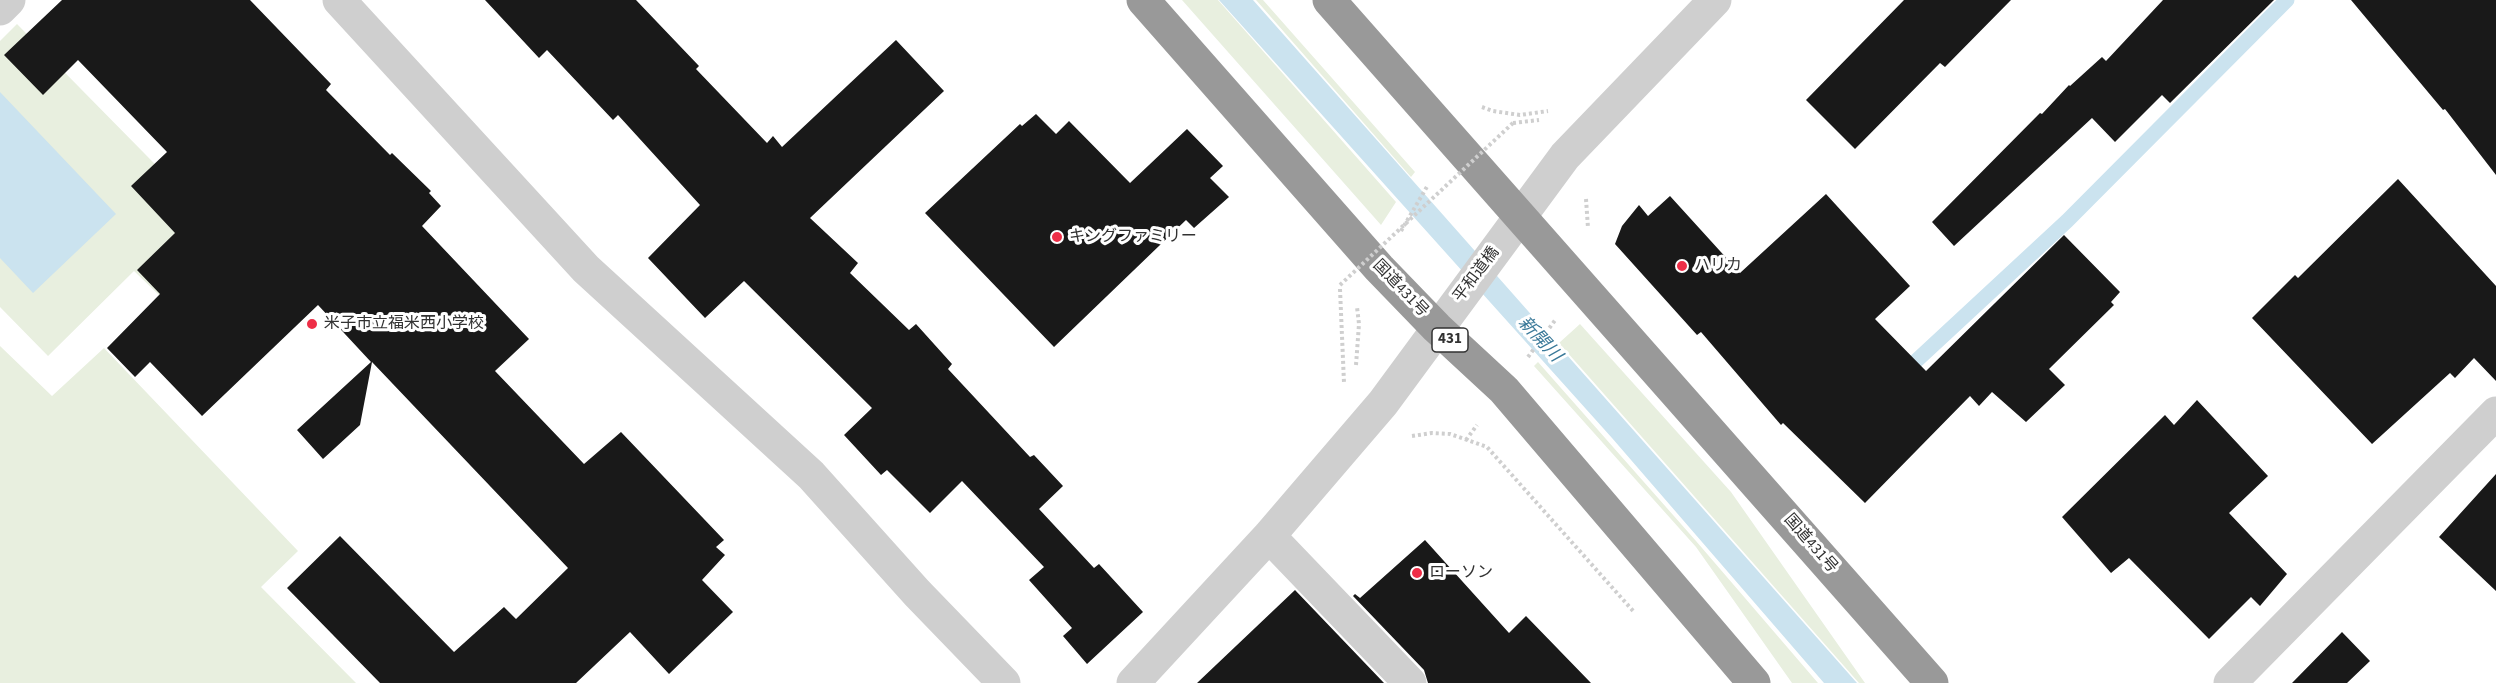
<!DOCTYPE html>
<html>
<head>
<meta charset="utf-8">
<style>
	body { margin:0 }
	canvas { display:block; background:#fff }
</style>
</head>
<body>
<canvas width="2496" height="683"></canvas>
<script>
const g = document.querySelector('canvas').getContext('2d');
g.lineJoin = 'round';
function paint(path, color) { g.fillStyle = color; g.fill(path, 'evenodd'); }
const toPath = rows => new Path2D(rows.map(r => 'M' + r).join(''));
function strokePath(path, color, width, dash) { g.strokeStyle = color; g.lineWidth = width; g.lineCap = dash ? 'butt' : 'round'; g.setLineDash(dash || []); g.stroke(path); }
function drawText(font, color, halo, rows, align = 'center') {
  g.font = font + ' "Source Sans 3","Noto Sans JP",sans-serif'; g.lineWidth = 6; g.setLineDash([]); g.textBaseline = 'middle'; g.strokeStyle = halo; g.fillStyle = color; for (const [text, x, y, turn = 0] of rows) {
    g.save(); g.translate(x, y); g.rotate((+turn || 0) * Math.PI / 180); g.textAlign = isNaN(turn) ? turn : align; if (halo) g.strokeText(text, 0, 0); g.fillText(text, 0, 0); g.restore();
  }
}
const green = toPath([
	[1182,0,1218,0,1396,202,1381,225],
	[1256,0,1263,0,1415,172,1411,177],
	[17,24,208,218,160,296,134,271,48,356,0,307,0,41],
	[1580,324,1731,492,1865,683,1859,683,1559,343],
	[0,346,52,396,104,348,298,551,261,587,356,683,0,683],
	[1538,362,1696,541,1818,683,1792,683,1696,547,1534,366]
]);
const water = toPath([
	[1219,0,1253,0,1857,683,1824,683,1612,438],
	[0,92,116,214,33,293,0,258]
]);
const stream = toPath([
	[1902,374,2067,221,2287,0]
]);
const building = toPath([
	[62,0,250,0,331,84,326,90,390,155,392,153,431,191,429,193,441,206,422,226,529,339,495,371,584,464,621,432,724,540,716,547,725,555,702,580,733,612,669,674,630,632,576,683,380,683,287,588,340,536,454,652,504,607,516,619,568,568,372,362,360,425,323,459,297,430,371,362,318,305,202,416,150,362,135,377,107,348,160,294,137,270,175,233,131,186,167,152,78,60,43,95,4,55],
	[485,0,636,0,699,66,696,69,767,143,773,136,782,147,896,40,944,91,810,218,858,263,850,273,909,330,916,324,952,364,948,369,1030,457,1034,455,1063,486,1039,509,1094,568,1099,564,1143,612,1087,664,1063,636,1072,628,1029,580,1044,567,962,481,930,513,887,470,881,475,844,435,872,408,744,281,705,318,648,258,700,205,618,115,613,120,547,50,539,58],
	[1904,0,2011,0,1945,67,1940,63,1855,149,1806,100],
	[2163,0,2274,0,2170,103,2162,95,2115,142,2092,118,1954,246,1932,222,2040,113,2042,114,2069,85,2070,86,2102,57,2106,61],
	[2351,0,2496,0,2496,175,2445,109,2443,110],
	[1036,114,1056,134,1069,121,1130,183,1187,129,1223,166,1210,178,1229,197,1194,228,1186,220,1054,347,925,213,1020,124,1022,126],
	[2398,179,2496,286,2496,381,2474,358,2455,378,2450,373,2372,444,2252,318,2295,275,2298,278],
	[1826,194,1910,286,1875,319,1926,371,2064,235,2120,292,2111,302,2114,305,2049,369,2065,385,2026,422,1992,392,1979,406,1970,396,1865,503,1783,423,1781,425,1701,332,1697,335,1615,244,1622,226,1639,205,1648,216,1670,196,1740,273],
	[2197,400,2268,476,2229,513,2287,574,2260,606,2251,597,2209,639,2129,558,2111,573,2062,517,2165,415,2174,425],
	[2496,474,2496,591,2439,537],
	[1425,540,1509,633,1526,616,1591,683,1428,683,1424,670,1353,596,1355,594,1360,598],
	[1295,590,1384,683,1197,683],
	[2342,632,2370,661,2347,683,2292,683]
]);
const path = toPath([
	[1482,107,1493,111,1520,115,1548,111],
	[1513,123,1539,120],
	[1586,199,1588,228],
	[1401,231,1428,185],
	[1340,289,1344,383],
	[1528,357,1556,319],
	[1356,365,1359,324,1357,307],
	[1412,436,1432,433,1450,434,1487,447,1634,612],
	[1466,440,1477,425]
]);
const minor = toPath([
	[339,0,586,269,811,475,917,593,1004,683],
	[0,9,9,0],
	[1269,536,1410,683],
	[1133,683,1269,536,1383,403,1565,156,1715,0],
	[2230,683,2496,413]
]);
const highway = toPath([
	[1143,0,1379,268,1437,328,1504,390,1754,683],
	[1329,0,1932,683]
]);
const pathBridge = toPath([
	[1340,285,1513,123]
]);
const markers = [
	[1057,237,6,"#ee2e47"],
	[1682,266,6,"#ee2e47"],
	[312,324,6,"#ee2e47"],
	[1417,573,6,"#ee2e47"]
];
const shields = [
	[1450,340,36]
];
const shieldNames = [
	["431",1450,340]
];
const poiNames = [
	["キングファミリー",1069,237],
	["ハリカ",1694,266],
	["米子市立福米西小学校",324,324],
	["ローソン",1429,573]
];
const streetNames = [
	["平和道橋",1477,275,-53],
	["国道431号",1400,289,46],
	["国道431号",1810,544,49]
];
const waterNames = [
	["新開川",1539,340,47]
];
paint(green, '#e8efdf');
paint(water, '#cbe3ef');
strokePath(stream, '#cbe3ef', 15);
paint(building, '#191919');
strokePath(path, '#cfcfcf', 4, [3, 3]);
strokePath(minor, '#cfcfcf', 33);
strokePath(highway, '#999', 33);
strokePath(pathBridge, '#cfcfcf', 4, [3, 3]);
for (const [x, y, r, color] of markers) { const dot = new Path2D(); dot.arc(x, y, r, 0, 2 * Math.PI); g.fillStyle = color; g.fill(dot); strokePath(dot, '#fff', 2); }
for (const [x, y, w] of shields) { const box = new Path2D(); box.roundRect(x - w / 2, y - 12, w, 24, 4.5); g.fillStyle = '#fff'; g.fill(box); strokePath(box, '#323232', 1.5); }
drawText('bold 15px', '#323232', null, shieldNames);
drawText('16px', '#323232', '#fff', poiNames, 'left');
drawText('16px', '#323232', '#fff', streetNames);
drawText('italic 18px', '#3a7999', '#fff', waterNames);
</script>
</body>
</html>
